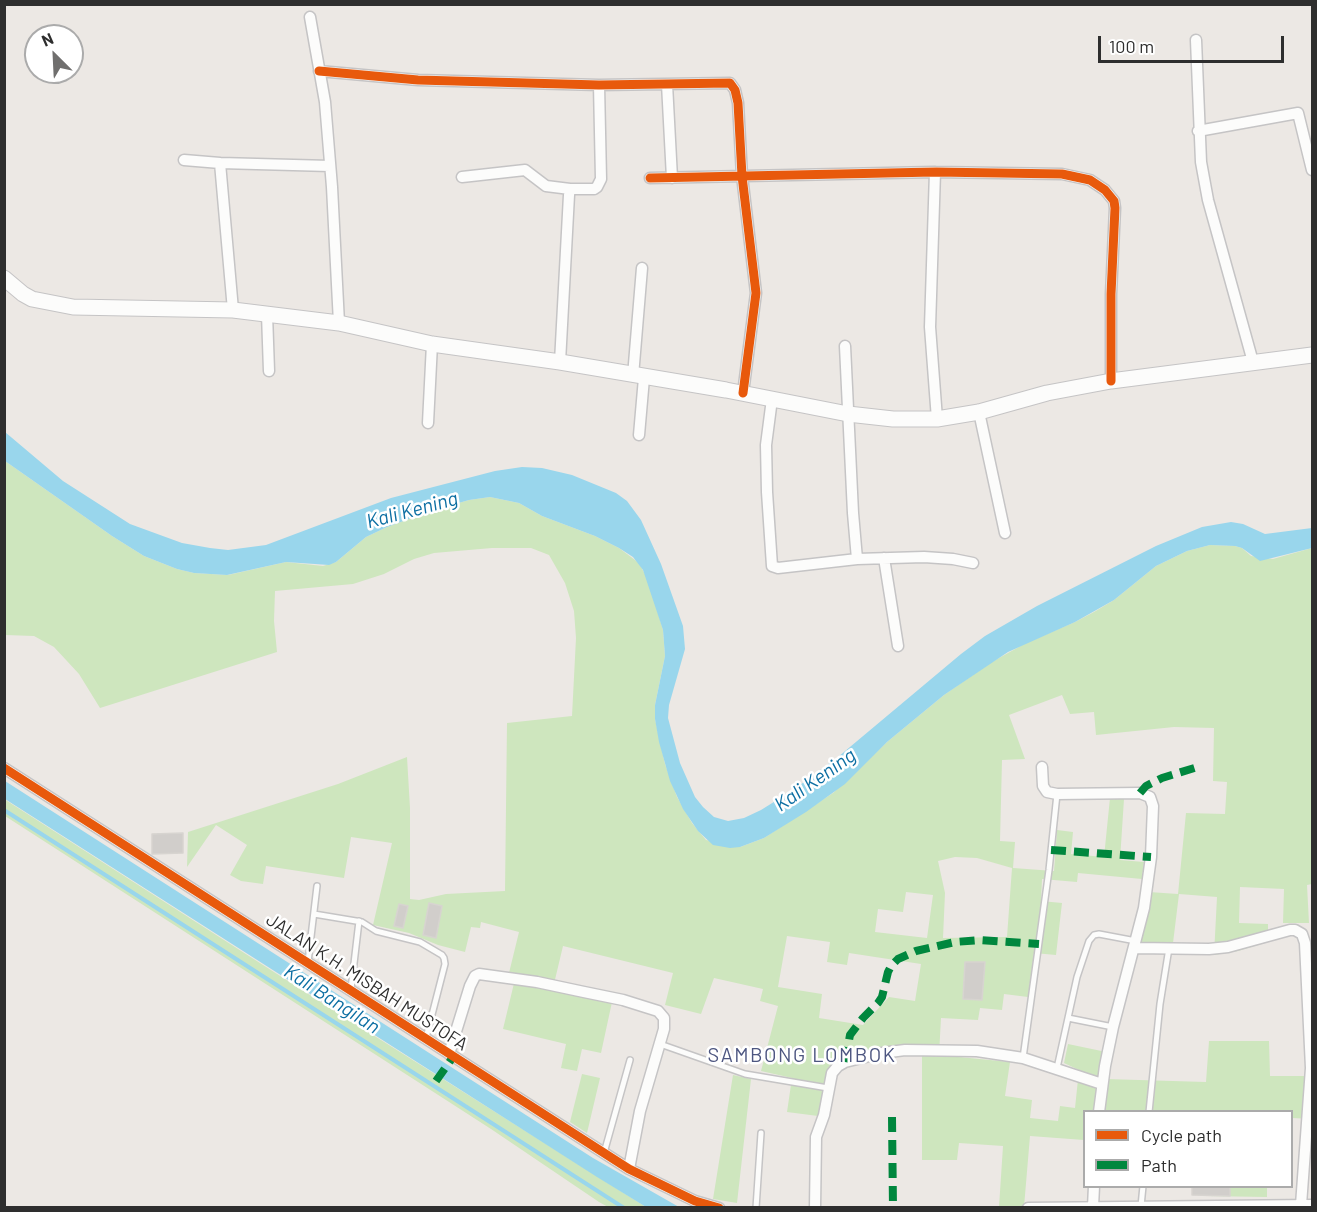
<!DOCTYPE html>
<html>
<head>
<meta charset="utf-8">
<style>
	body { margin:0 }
	#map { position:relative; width:1317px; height:1212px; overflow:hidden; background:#ece8e4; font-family:Barlow,sans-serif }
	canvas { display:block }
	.frame { position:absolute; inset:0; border:6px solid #2e2e2e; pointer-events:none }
	.legend { position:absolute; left:1083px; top:1110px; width:210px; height:78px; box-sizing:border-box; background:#fff; border:2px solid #ababab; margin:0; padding:8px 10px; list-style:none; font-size:18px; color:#2e2e2e }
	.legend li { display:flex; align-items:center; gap:12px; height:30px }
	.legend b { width:30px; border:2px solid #ababab }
	.north { position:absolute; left:24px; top:24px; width:60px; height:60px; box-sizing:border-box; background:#fff; border:2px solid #ababab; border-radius:50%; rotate:336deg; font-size:16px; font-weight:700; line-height:24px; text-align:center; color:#2e2e2e }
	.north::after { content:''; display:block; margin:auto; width:21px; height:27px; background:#706f6e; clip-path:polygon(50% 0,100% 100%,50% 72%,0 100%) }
	.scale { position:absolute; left:1098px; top:36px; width:186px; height:27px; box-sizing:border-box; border:3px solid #2e2e2e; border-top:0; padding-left:8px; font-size:18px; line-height:21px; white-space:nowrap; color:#2e2e2e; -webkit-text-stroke:4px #fff; paint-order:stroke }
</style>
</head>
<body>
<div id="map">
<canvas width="1317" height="1212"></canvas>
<div class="frame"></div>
<ul class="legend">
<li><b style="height:8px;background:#e8590c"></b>Cycle path</li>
<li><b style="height:8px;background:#00873e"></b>Path</li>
</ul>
<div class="north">N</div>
<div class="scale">100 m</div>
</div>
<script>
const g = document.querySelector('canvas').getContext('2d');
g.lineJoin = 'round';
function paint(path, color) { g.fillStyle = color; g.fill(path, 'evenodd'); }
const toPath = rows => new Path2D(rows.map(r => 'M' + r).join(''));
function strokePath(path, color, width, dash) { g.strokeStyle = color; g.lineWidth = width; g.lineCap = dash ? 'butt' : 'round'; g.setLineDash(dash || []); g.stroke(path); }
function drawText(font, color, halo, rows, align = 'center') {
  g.font = font + ' Barlow,sans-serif'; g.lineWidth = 5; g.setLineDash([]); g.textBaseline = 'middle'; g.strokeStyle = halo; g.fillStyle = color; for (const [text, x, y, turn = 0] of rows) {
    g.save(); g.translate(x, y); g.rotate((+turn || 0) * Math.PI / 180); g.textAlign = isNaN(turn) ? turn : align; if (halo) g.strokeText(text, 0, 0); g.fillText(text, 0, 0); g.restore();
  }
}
const green = toPath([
	[5,461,112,536,144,556,177,569,194,573,228,575,286,562,323,566,336,562,366,537,387,527,431,511,469,500,490,497,519,503,542,516,595,536,619,548,639,563,647,578,655,603,663,630,665,656,655,705,655,719,665,764,677,797,692,823,706,840,740,847,764,838,833,793,887,742,944,695,990,663,1026,643,1075,622,1094,612,1114,600,1156,566,1187,551,1210,545,1235,546,1242,548,1251,556,1273,559,1312,548,1312,884,1307,885,1309,923,1283,923,1284,889,1240,887,1239,923,1268,924,1268,942,1238,951,1214,955,1217,897,1179,894,1173,943,1141,942,1149,892,1178,894,1186,813,1225,814,1227,782,1213,781,1214,728,1174,727,1096,735,1094,712,1070,714,1062,695,1009,715,1025,759,1002,760,1000,841,1015,842,1013,868,1054,871,1057,830,1073,832,1071,854,1104,857,1110,798,1124,799,1120,860,1144,862,1142,879,1078,873,1077,882,1042,879,1041,901,1062,903,1056,955,1034,953,1028,997,1004,994,1002,1010,980,1008,978,1020,941,1018,939,1055,1010,1062,1005,1096,1032,1100,1030,1118,1058,1121,1060,1106,1075,1108,1079,1070,1064,1063,1068,1044,1111,1053,1106,1079,1206,1082,1209,1041,1269,1041,1270,1076,1312,1076,1312,1119,1292,1118,1292,1112,1084,1112,1084,1140,1030,1136,1024,1207,999,1207,1003,1146,959,1143,957,1160,922,1160,922,1045,873,1049,839,1059,829,1067,827,1071,818,1116,787,1112,792,1078,761,1071,778,1006,760,1001,763,989,714,978,701,1014,665,1005,673,973,563,946,553,988,612,1002,601,1053,582,1049,577,1071,561,1068,566,1044,503,1029,516,975,509,973,519,932,481,922,480,928,471,927,465,952,438,945,409,933,373,925,392,843,351,837,344,878,266,866,263,884,241,881,230,875,247,845,216,825,187,867,188,832,338,784,407,757,410,808,410,899,419,900,446,894,505,891,507,723,572,716,576,638,574,611,565,583,549,555,531,548,492,548,434,553,414,559,384,574,353,584,275,591,274,621,277,652,100,708,79,674,54,647,34,636,5,635],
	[955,857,977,858,1012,868,1007,937,943,938,945,893,938,861],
	[906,892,933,895,927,938,875,932,878,909,903,912],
	[787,936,830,942,827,962,847,965,849,953,921,964,915,1001,889,997,863,1025,819,1018,822,994,778,987],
	[4,799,327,1006,646,1207,608,1207,599,1202,491,1129,5,816],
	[582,1074,600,1078,587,1133,570,1122],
	[733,1075,751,1079,737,1203,713,1199],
	[1204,1187,1267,1187,1267,1197,1204,1196]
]);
const water = toPath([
	[5,432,63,481,130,524,182,543,210,548,228,550,266,545,391,498,495,471,522,467,542,468,572,475,616,493,627,501,641,520,661,564,683,626,685,649,669,705,668,718,680,763,695,797,703,807,714,817,728,821,744,818,761,810,793,790,838,757,961,654,985,636,1037,606,1156,546,1202,527,1231,522,1243,524,1265,534,1312,528,1312,548,1260,561,1242,548,1235,546,1210,545,1187,551,1156,566,1114,600,1075,622,1008,652,944,695,887,742,845,784,806,812,764,838,740,847,730,848,713,845,698,831,683,809,670,781,659,742,655,719,655,705,665,656,663,630,643,570,633,557,619,548,595,536,542,516,519,503,490,497,469,500,431,511,387,527,366,537,336,562,329,565,286,562,227,575,194,573,177,569,144,556,112,536,5,461],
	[5,781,593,1158,679,1207,646,1207,597,1177,5,799]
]);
const stream = toPath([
	[4,810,624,1208]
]);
const building = toPath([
	[183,833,183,853,152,854,152,834,183,833],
	[429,903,442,906,436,938,423,935,429,903],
	[399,904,408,906,403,928,394,926,399,904],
	[965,962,985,962,982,1000,963,999,965,962],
	[1192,1186,1230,1186,1230,1196,1192,1195,1192,1186]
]);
const service = toPath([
	[314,914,362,922,376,931,420,942,442,955,444,958,445,964,426,1038],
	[308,962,317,886],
	[351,989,359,921],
	[1068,1018,1113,1027],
	[660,1044,745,1074,828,1088],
	[1023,1058,1049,870,1057,794],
	[1057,1068,1077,977,1089,941,1094,935,1099,934,1136,941],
	[1149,1112,1160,1004,1169,948],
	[604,1153,630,1060],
	[1141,1206,1143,1186],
	[756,1208,761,1133]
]);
const minor = toPath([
	[310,17,325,102,332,187,339,323],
	[1196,40,1201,162,1208,200,1253,362],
	[319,71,418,80,599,85,730,83,735,90,738,103,742,176,756,293,743,393],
	[667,84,672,178],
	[1198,131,1298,113,1312,170],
	[184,160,220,163],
	[935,172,930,327,937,419],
	[462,177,525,170,546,186,570,189],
	[650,178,935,172,1062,174,1090,180,1105,190,1114,201,1115,208,1111,294,1111,381],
	[233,310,220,163,330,166],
	[267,314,269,371],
	[560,362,569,195,570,189,594,189,597,187,601,179,599,85],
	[633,376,642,268],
	[772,399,766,445,767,492,772,566,778,568,857,559,853,513,845,346],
	[979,412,1005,533],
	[428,423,432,344],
	[639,435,644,378],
	[884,558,898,646],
	[857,559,924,557,953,559,973,563],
	[1042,767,1043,786,1047,792,1057,794,1140,793,1150,797,1153,806,1151,857,1144,908,1113,1027,1105,1066,1099,1112],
	[4,768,629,1169,695,1201,719,1208],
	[1135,948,1209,949,1228,947,1290,930,1295,930,1302,934,1305,943,1311,1068,1301,1205],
	[449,1054,470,986,475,976,479,974,537,982,584,992,623,1000,658,1011,664,1018,664,1029,640,1111,629,1169],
	[1093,1207,1094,1186],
	[815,1208,816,1137,824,1115,832,1073,838,1066,845,1062,882,1053,905,1050,977,1051,1023,1058,1102,1084],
	[1028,1208,1312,1205]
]);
const secondary = toPath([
	[4,278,23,294,32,299,73,307,233,310,339,323,432,344,560,362,726,390,848,414,893,419,937,419,979,412,1047,393,1111,381,1312,355]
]);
const quiet = toPath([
	[1140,793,1146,786,1162,778,1201,766],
	[1051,850,1151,857],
	[845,1062,850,1035,863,1018,878,1003,882,997,888,972,891,966,898,959,916,951,955,942,980,940,1039,944],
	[436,1081,453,1057],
	[892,1117,893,1208]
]);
const cycleway = toPath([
	[319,71,418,80,599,85,730,83,735,90,738,103,742,176,756,293,743,393],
	[650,178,935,172,1062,174,1090,180,1105,190,1114,201,1115,208,1111,294,1111,381],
	[4,768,629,1169,695,1201,719,1208]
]);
const streetNames = [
	["JALAN K.H. MISBAH MUSTOFA",367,982,33]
];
const waterNames = [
	["Kali Kening",412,510,-15],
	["Kali Kening",815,780,-35],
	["Kali Bangilan",332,999,33]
];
const neighbourhoodNames = [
	["SAMBONG LOMBOK",802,1055]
];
paint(green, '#cee6be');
paint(water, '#99d6ec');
strokePath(stream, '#99d6ec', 4);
paint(building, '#d1cecb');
strokePath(building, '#d7d4d0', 1.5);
strokePath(service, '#c5c4c5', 8);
strokePath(minor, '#c5c4c5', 13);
strokePath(secondary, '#c5c4c5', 17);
strokePath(service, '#fcfcfb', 5);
strokePath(minor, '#fcfcfb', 10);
strokePath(secondary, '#fcfcfb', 15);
strokePath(quiet, '#00873e', 8, [15, 8]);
strokePath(cycleway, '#e8590c', 9);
drawText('18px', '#2e2e2e', '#fff', streetNames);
drawText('italic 20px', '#0d6fa3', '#fff', waterNames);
g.letterSpacing = '1.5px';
drawText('20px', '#4d5680', '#fff', neighbourhoodNames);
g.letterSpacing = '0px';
</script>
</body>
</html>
